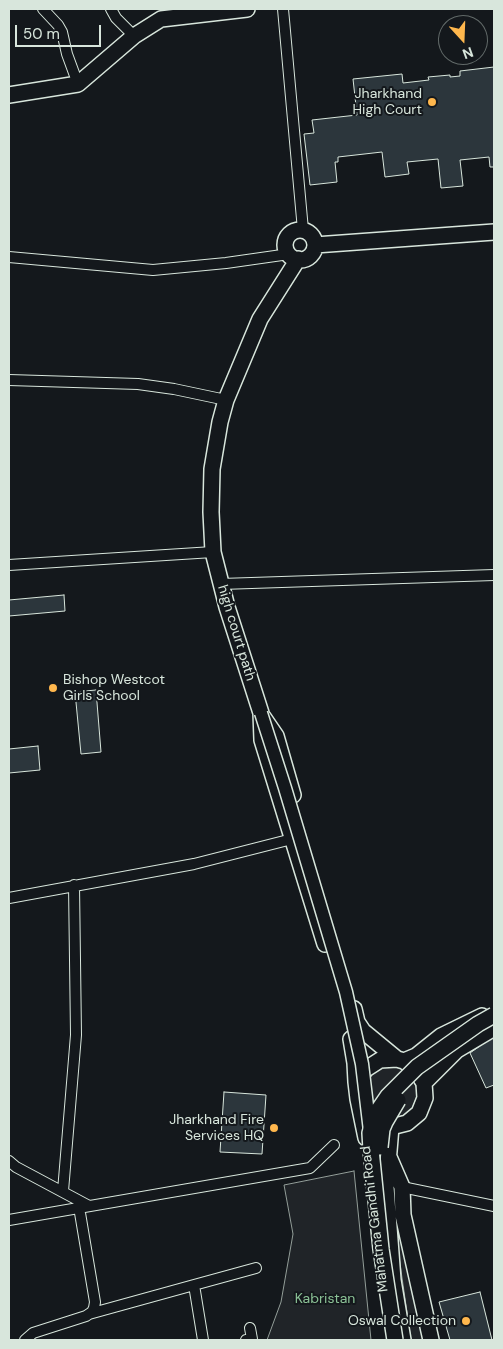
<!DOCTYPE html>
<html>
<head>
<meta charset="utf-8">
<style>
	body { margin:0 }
	#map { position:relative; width:503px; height:1349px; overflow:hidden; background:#14181c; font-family:"DM Sans",sans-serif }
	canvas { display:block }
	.frame { position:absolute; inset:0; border:10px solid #d8e6dc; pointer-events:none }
	.north { position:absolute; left:438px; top:15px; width:50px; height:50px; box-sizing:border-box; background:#14181c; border:1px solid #626a69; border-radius:50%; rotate:160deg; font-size:14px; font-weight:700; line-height:20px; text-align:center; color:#d8e6dc }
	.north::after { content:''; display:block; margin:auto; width:18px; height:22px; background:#ffb74d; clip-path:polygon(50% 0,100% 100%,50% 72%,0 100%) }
	.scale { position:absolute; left:15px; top:25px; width:86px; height:22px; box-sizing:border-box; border:2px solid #d8e6dc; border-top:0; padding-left:6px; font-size:15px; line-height:18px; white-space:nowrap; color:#d8e6dc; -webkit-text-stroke:4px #14181c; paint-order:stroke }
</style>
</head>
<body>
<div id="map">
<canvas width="503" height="1349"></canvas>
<div class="frame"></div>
<div class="north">N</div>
<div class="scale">50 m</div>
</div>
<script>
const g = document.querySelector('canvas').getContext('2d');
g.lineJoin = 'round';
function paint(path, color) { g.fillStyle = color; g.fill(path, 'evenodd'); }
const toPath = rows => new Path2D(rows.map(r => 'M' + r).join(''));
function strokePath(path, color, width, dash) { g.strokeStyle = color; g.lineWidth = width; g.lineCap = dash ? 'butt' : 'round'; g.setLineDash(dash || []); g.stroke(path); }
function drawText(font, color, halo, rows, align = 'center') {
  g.font = font + ' "DM Sans",sans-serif'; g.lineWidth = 4; g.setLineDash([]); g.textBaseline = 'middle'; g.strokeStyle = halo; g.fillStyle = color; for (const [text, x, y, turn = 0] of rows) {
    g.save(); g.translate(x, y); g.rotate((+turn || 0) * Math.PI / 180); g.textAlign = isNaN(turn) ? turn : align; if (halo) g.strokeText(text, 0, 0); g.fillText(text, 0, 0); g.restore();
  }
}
const green = toPath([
	[383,1066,396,1066,402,1068,412,1077,417,1089,417,1096,412,1109,402,1117,396,1120,376,1117,363,1083,376,1068,383,1066],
	[354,1171,371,1340,267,1340,281,1302,293,1234,284,1185,354,1171],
	[401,1235,411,1280,423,1340,411,1340,397,1243,401,1235]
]);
const building = toPath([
	[494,67,494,167,490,167,489,157,460,160,463,186,441,188,438,159,407,162,409,174,385,177,382,152,338,157,338,162,335,162,337,182,310,185,304,134,314,133,312,120,357,115,353,79,402,74,403,83,429,80,428,77,450,75,450,77,460,76,460,71,494,67],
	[64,595,65,611,9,616,9,600,64,595],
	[96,690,101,752,81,754,75,692,96,690],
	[38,746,40,770,9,773,9,749,38,746],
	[494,1036,494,1085,486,1088,470,1053,494,1036],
	[224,1092,266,1095,262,1154,220,1152,224,1092],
	[480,1292,492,1340,450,1340,439,1302,480,1292]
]);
const minor = toPath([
	[43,9,58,25,62,32,67,54,78,84],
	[111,9,116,18,134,36],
	[283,9,303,230],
	[9,257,153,270,226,263,289,254],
	[9,380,138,384,174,389,226,400],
	[9,565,213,552],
	[221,584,494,575],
	[9,898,194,864,292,839],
	[9,1161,16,1167,89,1206],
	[402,1187,494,1206],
	[63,1191,76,1035,74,885],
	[9,1220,310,1168,334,1145],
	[194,1285,256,1268],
	[89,1314,194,1285,203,1340],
	[25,1340,33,1333,86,1316,92,1312,94,1308,95,1302,79,1207],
	[246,1340,252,1339,250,1328]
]);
const secondary = toPath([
	[9,95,78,84,134,36,161,19,247,9],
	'285 245a15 15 0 1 1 30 0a15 15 0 1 1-30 0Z',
	[315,245,494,232],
	[298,259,260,319,226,400,220,422,212,469,211,512,213,552,227,607,261,713,262,740,325,944],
	[263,717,276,736,293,795],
	[354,1009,357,1022,363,1031,397,1059],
	[351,1039,355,1063,356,1082],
	[397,1059,404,1061,416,1070,424,1083,425,1098,419,1113,407,1123,391,1127,376,1124,364,1114,358,1099,356,1082,366,1069,380,1060,397,1059],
	[404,1061,416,1056,441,1036,482,1016],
	[424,1083,457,1050,494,1028],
	[358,1099,366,1138],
	[391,1127,386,1187,393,1280,403,1340],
	[389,1157,402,1187,403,1215,431,1340]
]);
const tertiaryBridge = toPath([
	[261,713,285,788,346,992,362,1064,370,1131]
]);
const secondaryBridge = toPath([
	[380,1147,382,1129,385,1122,398,1100],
	[395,1340,381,1249,371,1150,370,1133,373,1123,377,1112,388,1096,417,1067,478,1024,494,1015]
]);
const markers = [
	[432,102,5,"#ffb74d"],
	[53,688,5,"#ffb74d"],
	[274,1128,5,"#ffb74d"],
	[466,1321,5,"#ffb74d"]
];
const poiNames = [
	["Jharkhand",422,94],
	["High Court",422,110],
	["Bishop Westcot",63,680,"left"],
	["Girls School",63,696,"left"],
	["Jharkhand Fire",264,1120],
	["Services HQ",264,1136],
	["Oswal Collection",456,1321]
];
const streetNames = [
	["high court path",236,633,73],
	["Mahatma Gandhi Road",375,1219,-97]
];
const parkNames = [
	["Kabristan",325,1299]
];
paint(green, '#202428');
strokePath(green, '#939e99', 1);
paint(building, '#2c363c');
strokePath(building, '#d8e6dc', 1);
strokePath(minor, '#d8e6dc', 12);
strokePath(secondary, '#d8e6dc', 18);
strokePath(minor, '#14181c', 10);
strokePath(secondary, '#14181c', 15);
strokePath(tertiaryBridge, '#d8e6dc', 15, []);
strokePath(secondaryBridge, '#d8e6dc', 18, []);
strokePath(tertiaryBridge, '#14181c', 12);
strokePath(secondaryBridge, '#14181c', 15);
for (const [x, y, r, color] of markers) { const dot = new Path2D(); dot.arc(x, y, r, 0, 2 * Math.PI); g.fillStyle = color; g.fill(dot); strokePath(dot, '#14181c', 2); }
drawText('14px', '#d8e6dc', '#14181c', poiNames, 'right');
drawText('14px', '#d8e6dc', '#14181c', streetNames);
drawText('14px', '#8ac095', '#14181c', parkNames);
</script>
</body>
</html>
